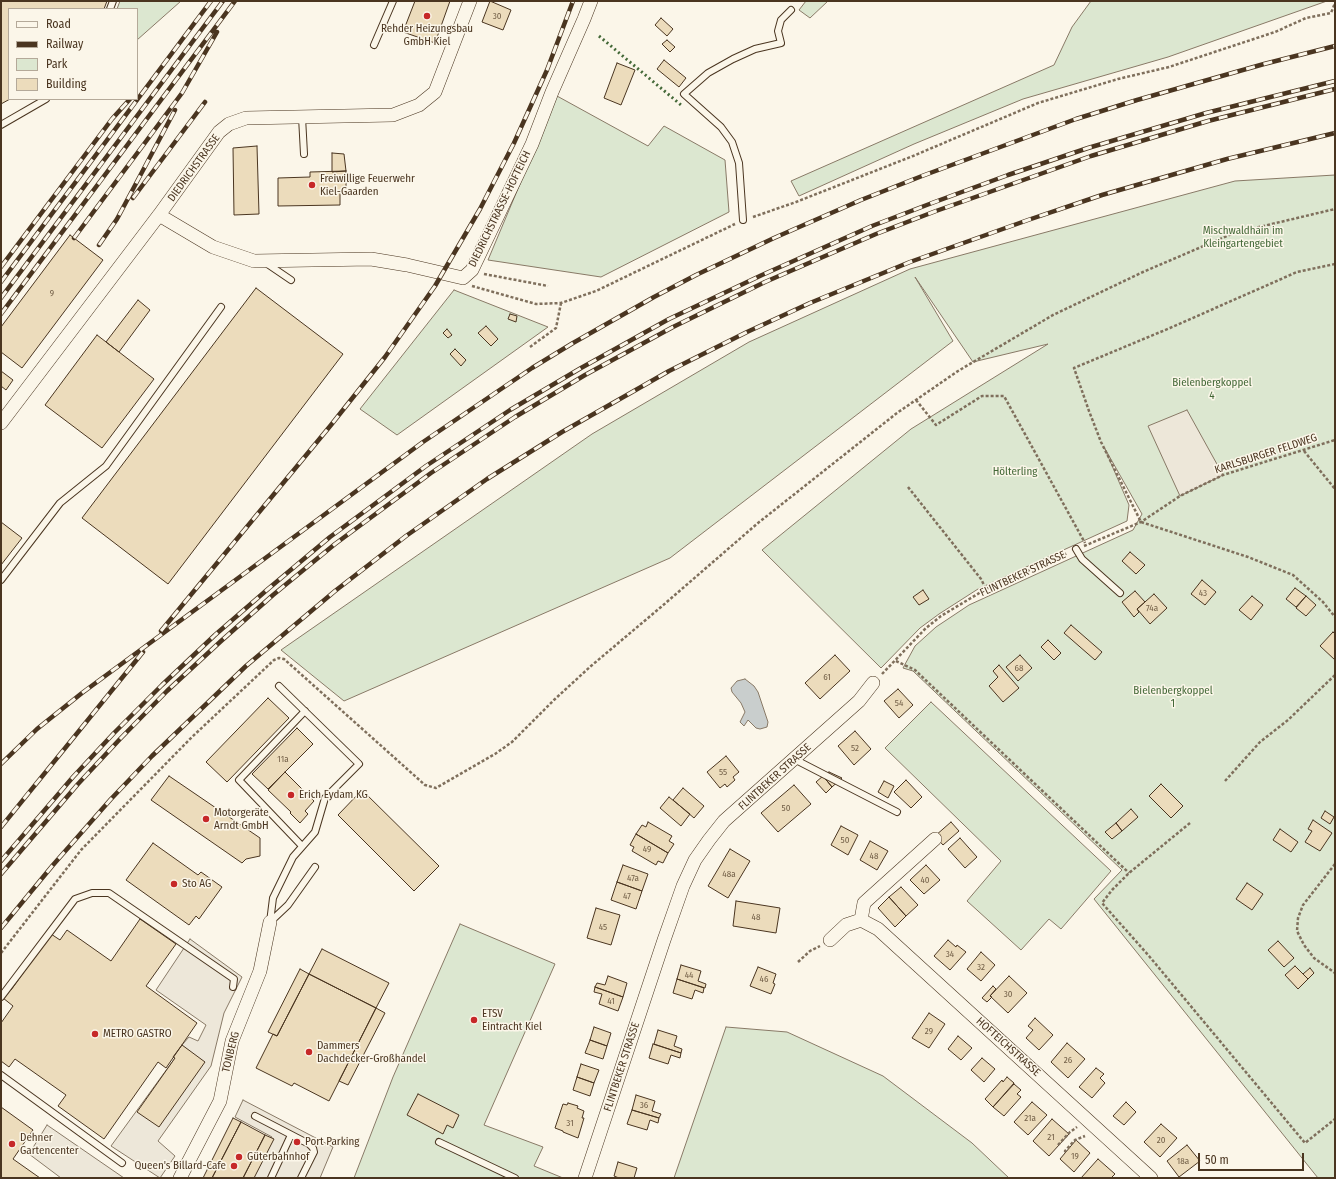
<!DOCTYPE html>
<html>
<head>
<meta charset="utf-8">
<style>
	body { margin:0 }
	#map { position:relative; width:1336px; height:1179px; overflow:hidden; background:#fbf6e9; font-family:"Fira Sans Condensed",sans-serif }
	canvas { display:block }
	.frame { position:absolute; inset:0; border:2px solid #4a3520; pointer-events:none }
	.legend { position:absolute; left:8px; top:8px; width:130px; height:92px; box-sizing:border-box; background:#fbf6e9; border:1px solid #b4a999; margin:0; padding:5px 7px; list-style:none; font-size:12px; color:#4a3520 }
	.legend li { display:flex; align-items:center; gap:8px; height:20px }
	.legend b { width:20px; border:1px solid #b4a999 }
	.scale { position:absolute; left:1198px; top:1153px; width:106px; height:18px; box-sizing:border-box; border:2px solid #4a3520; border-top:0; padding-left:5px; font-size:12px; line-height:14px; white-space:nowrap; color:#4a3520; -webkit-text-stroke:3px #fbf6e9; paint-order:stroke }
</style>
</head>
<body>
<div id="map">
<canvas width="1336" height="1179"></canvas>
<div class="frame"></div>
<ul class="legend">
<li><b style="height:5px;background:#fbf6e9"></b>Road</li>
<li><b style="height:5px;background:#4a3520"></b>Railway</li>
<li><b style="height:11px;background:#dce7d0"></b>Park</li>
<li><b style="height:11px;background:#ecdcbc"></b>Building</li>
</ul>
<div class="scale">50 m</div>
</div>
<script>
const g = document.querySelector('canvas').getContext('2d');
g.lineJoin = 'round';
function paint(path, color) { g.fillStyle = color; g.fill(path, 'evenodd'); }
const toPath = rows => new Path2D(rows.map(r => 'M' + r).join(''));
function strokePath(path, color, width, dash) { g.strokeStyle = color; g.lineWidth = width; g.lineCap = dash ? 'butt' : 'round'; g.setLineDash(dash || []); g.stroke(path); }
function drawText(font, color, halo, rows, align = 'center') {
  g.font = font + ' "Fira Sans Condensed",sans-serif'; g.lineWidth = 3; g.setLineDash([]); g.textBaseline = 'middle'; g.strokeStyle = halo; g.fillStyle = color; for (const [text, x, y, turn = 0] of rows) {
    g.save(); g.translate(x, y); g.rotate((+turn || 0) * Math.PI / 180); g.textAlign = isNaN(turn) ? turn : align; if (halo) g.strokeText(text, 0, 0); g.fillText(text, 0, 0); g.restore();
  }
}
const green = toPath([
	[120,1,181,1,137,40,137,9,117,9,120,1],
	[806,1,828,1,810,18,799,10,806,1],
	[1091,1,1327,1,1168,57,1023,99,914,144,799,196,791,181,1054,65,1072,27,1091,1],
	[557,96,648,146,664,126,725,160,729,212,601,277,488,260,557,96],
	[1335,175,1335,1178,1318,1178,1094,899,1122,870,913,671,903,668,915,646,936,627,969,605,1133,530,1142,514,1104,447,1129,505,1127,521,978,589,939,614,920,628,881,668,762,550,911,429,1048,344,973,362,915,277,953,341,670,558,344,701,281,650,592,434,749,342,910,269,1235,181,1335,175],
	[454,290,548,327,397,435,360,409,454,290],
	[931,702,1111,871,1061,929,1049,919,1021,950,967,901,1001,861,885,748,931,702],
	[460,924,555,964,484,1125,543,1147,534,1166,563,1178,354,1178,393,1077,460,924],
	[726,1027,787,1032,883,1076,972,1143,1009,1178,674,1178,726,1027]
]);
const parking = toPath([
	[1187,410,1223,475,1180,496,1148,426,1187,410],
	[190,939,242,977,224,1013,211,1066,158,1141,175,1156,160,1178,111,1146,175,1058,182,1045,189,1037,198,1041,206,1025,156,990,190,939],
	[243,1100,333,1147,320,1178,251,1178,272,1137,235,1117,243,1100],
	[47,1125,124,1178,61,1178,29,1154,47,1125]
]);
const water = toPath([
	[745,679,754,686,758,692,768,722,767,727,760,729,756,728,748,720,744,726,740,722,745,712,741,703,732,692,731,688,737,681,745,679]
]);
const building = toPath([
	[1,1,107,1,104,9,9,9,10,99,1,104,1,1],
	[415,1,450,1,435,43,403,32,415,1],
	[490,1,511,10,503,30,482,22,490,1],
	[661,18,673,29,667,36,655,25,661,18],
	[667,40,675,47,670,52,662,44,667,40],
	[664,60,686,78,679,87,657,69,664,60],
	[617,63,635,70,621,105,604,98,617,63],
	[257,146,259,214,234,215,233,148,257,146],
	[332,153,344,154,346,171,332,172,332,153],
	[346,171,346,192,340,192,340,205,278,206,278,178,310,177,310,172,346,171],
	[70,235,103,260,22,368,1,352,1,327,70,235],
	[256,288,343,354,168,584,82,518,256,288],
	[138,300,150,310,119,352,106,342,138,300],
	[510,314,517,316,516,322,508,319,510,314],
	[486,326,498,339,491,346,478,333,486,326],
	[447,329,452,335,448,338,443,333,447,329],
	[97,335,154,379,102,448,45,405,97,335],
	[455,349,466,360,461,366,450,354,455,349],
	[1,371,13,380,6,390,1,386,1,371],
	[1,522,22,538,1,565,1,522],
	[1130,552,1145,565,1136,574,1122,561,1130,552],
	[1202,580,1216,592,1205,605,1191,594,1202,580],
	[1295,588,1306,596,1296,607,1286,599,1295,588],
	[923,590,929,599,919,605,913,597,923,590],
	[1135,591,1145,602,1137,609,1139,612,1134,617,1122,602,1135,591],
	[1154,594,1167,608,1150,624,1137,609,1154,594],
	[1252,596,1263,605,1251,620,1239,610,1252,596],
	[1306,596,1316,605,1306,616,1296,608,1306,596],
	[1071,625,1102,652,1095,660,1064,633,1071,625],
	[1333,632,1335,634,1335,660,1320,646,1333,632],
	[1048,640,1061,653,1054,660,1041,647,1048,640],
	[835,655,850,671,820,699,805,683,835,655],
	[1020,655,1032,668,1018,681,1006,667,1020,655],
	[999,665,1019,688,1003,702,989,686,998,677,993,671,999,665],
	[898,689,913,705,899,718,884,701,898,689],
	[268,698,289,718,227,782,206,762,268,698],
	[297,728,313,744,268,789,252,774,297,728],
	[855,731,871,749,854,765,838,746,855,731],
	[726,756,739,772,733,777,735,780,727,787,725,784,720,788,707,772,726,756],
	[285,772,314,801,305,811,308,814,300,823,290,813,291,812,268,790,285,772],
	[829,772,842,778,832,787,823,776,829,772],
	[169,776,260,838,260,856,246,859,242,863,151,800,169,776],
	[823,776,832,787,826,793,816,782,823,776],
	[906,780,922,797,911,808,894,792,906,780],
	[884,781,894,786,888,798,878,792,884,781],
	[1161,784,1183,806,1171,818,1149,796,1161,784],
	[794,785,811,804,778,832,761,813,794,785],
	[683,788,704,806,694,818,673,800,683,788],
	[362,790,439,866,414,891,338,815,362,790],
	[669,797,690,814,681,826,660,808,669,797],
	[1131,809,1138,817,1122,831,1116,823,1131,809],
	[1325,811,1334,817,1330,824,1321,818,1325,811],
	[1313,820,1332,833,1320,851,1305,842,1312,831,1308,829,1313,820],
	[648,822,672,836,669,841,674,844,668,853,636,834,642,825,646,827,648,822],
	[951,822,959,831,943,845,935,836,951,822],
	[1116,823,1122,831,1112,839,1105,832,1116,823],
	[841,826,858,835,848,855,831,845,841,826],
	[1280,829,1298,842,1291,852,1273,840,1280,829],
	[636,834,668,853,663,863,658,861,656,865,632,851,634,847,630,845,636,834],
	[960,838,977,857,965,868,948,849,960,838],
	[870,841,888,851,877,870,860,860,870,841],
	[153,843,198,875,201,872,222,887,199,919,196,916,189,925,126,880,153,843],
	[730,849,750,861,728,898,708,886,730,849],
	[623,865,648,874,642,891,617,882,623,865],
	[926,865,940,880,924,894,910,880,926,865],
	[617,882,642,891,636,909,611,900,617,882],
	[1247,883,1263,894,1252,910,1236,899,1247,883],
	[901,887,918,905,906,916,889,897,901,887],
	[889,897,906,916,895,927,878,908,889,897],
	[736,901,780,908,776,933,733,926,736,901],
	[596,908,620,915,611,945,587,938,596,908],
	[140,919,176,944,146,986,197,1023,166,1068,158,1062,104,1139,58,1106,66,1095,15,1059,9,1067,1,1061,1,1023,13,1006,3,998,9,989,11,990,51,934,60,940,67,930,111,961,140,919],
	[948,940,956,947,957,945,966,952,950,970,934,956,948,940],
	[1278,941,1294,958,1284,967,1268,950,1278,941],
	[322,949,389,983,376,1008,309,974,322,949],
	[981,952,995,965,981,981,967,969,981,952],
	[681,965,701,971,698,981,706,984,705,988,677,979,681,965],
	[1295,966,1308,979,1298,989,1285,975,1295,966],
	[758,967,776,974,773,983,775,984,771,994,750,986,758,967],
	[1310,968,1314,973,1308,979,1303,974,1310,968],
	[300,969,309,974,277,1036,268,1032,300,969],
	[309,974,376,1008,329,1101,294,1083,292,1086,256,1068,273,1034,277,1036,309,974],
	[608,976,627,983,623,997,595,987,597,983,605,985,608,976],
	[1009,976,1027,993,1008,1013,990,996,1009,976],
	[677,979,704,988,703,993,695,990,692,999,673,993,677,979],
	[993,986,996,989,990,996,992,997,987,1002,982,998,993,986],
	[595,987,623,997,618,1011,599,1004,602,994,594,992,595,987],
	[376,1008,385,1013,348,1085,339,1081,376,1008],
	[929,1013,945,1024,929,1048,912,1038,929,1013],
	[1035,1018,1053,1035,1039,1050,1026,1038,1033,1030,1028,1026,1035,1018],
	[594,1027,611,1033,607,1046,590,1040,594,1027],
	[658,1030,677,1036,674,1046,682,1049,681,1053,654,1044,658,1030],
	[958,1036,972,1048,961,1060,948,1049,958,1036],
	[590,1040,607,1046,603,1059,585,1053,590,1040],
	[1067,1043,1085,1059,1068,1078,1051,1062,1067,1043],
	[653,1044,681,1053,680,1058,671,1055,668,1064,649,1058,653,1044],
	[182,1045,205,1062,159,1127,137,1112,175,1058,173,1057,182,1045],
	[982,1058,995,1069,984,1082,971,1070,982,1058],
	[581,1064,599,1070,594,1083,577,1077,581,1064],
	[1096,1068,1104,1074,1100,1078,1105,1083,1092,1098,1079,1087,1096,1068],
	[577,1077,594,1083,590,1096,573,1090,577,1077],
	[1007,1077,1014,1083,993,1107,985,1099,1002,1080,1003,1082,1007,1077],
	[1014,1084,1021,1090,1017,1094,1021,1097,1004,1116,993,1107,1014,1084],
	[418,1094,459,1115,453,1128,447,1125,443,1134,407,1115,418,1094],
	[636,1095,655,1101,652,1111,661,1114,659,1118,632,1110,636,1095],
	[1032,1102,1047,1115,1028,1135,1014,1122,1032,1102],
	[1126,1102,1136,1112,1124,1125,1113,1116,1126,1102],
	[568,1103,578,1106,577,1108,584,1111,582,1118,584,1118,578,1138,563,1132,563,1131,555,1128,563,1104,567,1105,568,1103],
	[1,1107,33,1130,13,1159,40,1178,1,1178,1,1107],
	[632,1110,659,1118,658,1123,650,1120,647,1130,627,1124,632,1110],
	[233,1118,241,1122,212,1178,203,1178,233,1118],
	[1052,1119,1069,1134,1049,1156,1033,1141,1052,1119],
	[241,1122,265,1135,243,1178,212,1178,241,1122],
	[1161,1124,1177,1138,1160,1157,1144,1142,1161,1124],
	[265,1135,274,1139,254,1178,243,1178,265,1135],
	[1076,1140,1090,1153,1074,1172,1060,1159,1076,1140],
	[1187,1145,1200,1161,1179,1177,1167,1161,1187,1145],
	[1098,1159,1115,1174,1111,1178,1081,1178,1098,1159],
	[618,1162,637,1168,634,1178,619,1178,614,1176,618,1162]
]);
const path = toPath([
	[753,217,796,202,913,156,1038,103,1118,79,1169,67,1275,32,1306,18,1331,13,1335,3],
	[1335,264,1297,272,1170,328,1074,368,1089,411,1101,442,1141,522,1248,557,1293,575,1323,602,1335,617],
	[484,274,548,286],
	[472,286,536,304,561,303,596,291,735,224],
	[530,347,556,328,561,303],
	[916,400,936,425,982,396,1004,396,1085,543],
	[1304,451,1335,489],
	[908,487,981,579,986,589],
	[1084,546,1141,522,1180,496,1223,475,1335,440],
	[896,661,915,670,1129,873],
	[882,674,926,628,941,616,986,589,1068,553],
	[1225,781,1260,742,1288,720,1335,675],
	[1190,823,1129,873,1112,890,1102,903,1149,956,1305,1143,1335,1119],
	[1335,864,1303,905,1298,918,1297,931,1304,945,1314,958,1335,973],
	[1,953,81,850,192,737,274,660,279,658,284,659,425,785,436,788,495,754,512,742,555,699,591,666,661,607,758,523,897,413,958,371,1053,315,1143,272,1234,233,1335,209],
	[798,962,810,951,820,946],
	[1058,1145,1070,1132,1077,1127],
	[1066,1152,1065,1151,1075,1140,1085,1136]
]);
const lane = toPath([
	[110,9,113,1],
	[374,45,393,1],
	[302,117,304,154],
	[1,125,46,99],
	[743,220,739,163,732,142,721,127,684,94,708,73,733,59,755,49,781,43,778,31,781,20,791,10],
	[266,263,291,280],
	[1076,549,1082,559,1120,593],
	[1,580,60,503,106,466,221,307],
	[794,759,897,812],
	[302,846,239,780,305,711],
	[270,922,273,898,293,857,315,832,325,798,359,764,279,686],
	[270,922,288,905,315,867],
	[1,997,75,899,92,893,109,893,234,979,233,987],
	[1,1075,122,1163],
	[255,1116,309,1144,313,1148,314,1152,301,1178],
	[439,1142,515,1178],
	[271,1178,291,1135]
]);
const street = toPath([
	[159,215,213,247,254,261,371,259,407,265,463,278,472,270,532,144,552,92,584,19,591,1],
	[1,423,159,215,219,132,229,124,246,118,393,115,419,105,435,92,470,1],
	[861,920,864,903,935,839],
	[830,940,846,925,861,920,878,929,1151,1178],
	[180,1178,220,1101,232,1041,260,971,270,922],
	[585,1178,664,940,683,886,695,860,709,840,724,821,859,701,873,683]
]);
const rail = toPath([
	[133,198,205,102],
	[74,238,182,93,217,32],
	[99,245,117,219,132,191,175,110],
	[1,267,112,119,130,99],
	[1,282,211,1],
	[1,298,223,1],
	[1,314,235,1],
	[161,631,331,425,385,357,435,286,480,209,514,143,547,70,573,1],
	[1,764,37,729,82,693,423,442,532,368,573,343,654,297,696,275,774,238,861,200,922,176,1076,119,1137,100,1264,64,1335,46],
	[1,827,143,652],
	[1,861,73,777,114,733,162,685,215,635,268,589,330,537,426,466,510,410,581,368,669,319,762,275,872,226,932,203,1008,175,1088,148,1206,113,1335,81],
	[1,874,78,784,120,739,167,691,220,642,273,595,335,544,431,473,515,417,585,375,673,327,765,282,876,234,936,211,1091,156,1208,121,1335,89],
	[1,928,53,865,111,799,152,756,246,666,335,591,406,536,487,479,562,432,669,371,747,332,810,303,910,262,1028,220,1102,195,1227,159,1335,133]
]);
const hedge = toPath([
	[599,36,681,105]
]);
const markers = [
	[427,16,4,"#c62828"],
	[312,185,4,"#c62828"],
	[291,795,4,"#c62828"],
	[206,819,4,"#c62828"],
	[174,884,4,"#c62828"],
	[474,1020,4,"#c62828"],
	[95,1034,4,"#c62828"],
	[309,1052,4,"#c62828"],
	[297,1142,4,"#c62828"],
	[12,1144,4,"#c62828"],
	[239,1157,4,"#c62828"],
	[234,1166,4,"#c62828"]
];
const numberNames = [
	["30",497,16],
	["9",52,293],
	["43",1203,593],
	["74a",1152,608],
	["68",1019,668],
	["61",827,677],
	["54",899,703],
	["52",855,748],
	["11a",283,759],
	["55",723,772],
	["50",786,808],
	["50",845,840],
	["49",647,849],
	["48",874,856],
	["48a",729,874],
	["47a",633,878],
	["40",925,880],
	["47",627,896],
	["48",756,917],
	["45",603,927],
	["34",950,954],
	["32",981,967],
	["44",689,975],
	["46",764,979],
	["30",1008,994],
	["41",611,1001],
	["29",929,1031],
	["26",1068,1060],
	["36",644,1105],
	["21a",1030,1118],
	["31",570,1123],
	["21",1051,1137],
	["20",1161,1140],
	["19",1075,1156],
	["18a",1183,1161]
];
const poiNames = [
	["Rehder Heizungsbau",427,29,"center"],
	["GmbH Kiel",427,42,"center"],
	["Freiwillige Feuerwehr",320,179],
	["Kiel-Gaarden",320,192],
	["Erich Eydam KG",299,795],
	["Motorgeräte",214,813],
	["Arndt GmbH",214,826],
	["Sto AG",182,884],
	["ETSV",482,1014],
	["Eintracht Kiel",482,1027],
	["METRO GASTRO",103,1034],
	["Dammers",317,1046],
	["Dachdecker-Großhandel",317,1059],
	["Dehner",20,1138],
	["Gartencenter",20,1151],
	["Port Parking",305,1142],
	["Güterbahnhof",247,1157],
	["Queen's Billard-Cafe",226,1166,"right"]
];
const streetNames = [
	["DIEDRICHSTRASSE",194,168,-54],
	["DIEDRICHSTRASSE-HOFTEICH",500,209,-64],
	["KARLSBURGER FELDWEG",1266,454,-18],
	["FLINTBEKER STRASSE",1023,574,-25],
	["FLINTBEKER STRASSE",775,777,-42],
	["HOFTEICHSTRASSE",1008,1047,42],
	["TONBERG",231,1052,-76],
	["FLINTBEKER STRASSE",622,1067,-72]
];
const parkNames = [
	["Mischwaldhain im",1243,231],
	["Kleingartengebiet",1243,244],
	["Bielenbergkoppel",1212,383],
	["4",1212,396],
	["Hölterling",1015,472],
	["Bielenbergkoppel",1173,691],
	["1",1173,704]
];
paint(green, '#dce7d0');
strokePath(green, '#887966', 1);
paint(parking, '#ede7d9');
strokePath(parking, '#887966', 1);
paint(water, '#c9cecd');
strokePath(water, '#887966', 1);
paint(building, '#ecdcbc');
strokePath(building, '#4a3520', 1);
strokePath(lane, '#4a3520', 8);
strokePath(street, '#4a3520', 14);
strokePath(path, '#7f6f5c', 2.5, [3, 2]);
strokePath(lane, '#fbf6e9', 6);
strokePath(street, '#fbf6e9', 13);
strokePath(rail, '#4a3520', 4.5);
strokePath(rail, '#fbf6e9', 3, [9]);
strokePath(hedge, '#436837', 3, [2, 3]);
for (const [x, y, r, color] of markers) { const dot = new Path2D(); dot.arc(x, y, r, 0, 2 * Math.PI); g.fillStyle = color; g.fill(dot); strokePath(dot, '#fbf6e9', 1.5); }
drawText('9px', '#725f47', null, numberNames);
drawText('11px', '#4a3520', '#fbf6e9', poiNames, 'left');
drawText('11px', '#4a3520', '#fbf6e9', streetNames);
drawText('11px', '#436837', '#fbf6e9', parkNames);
</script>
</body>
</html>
